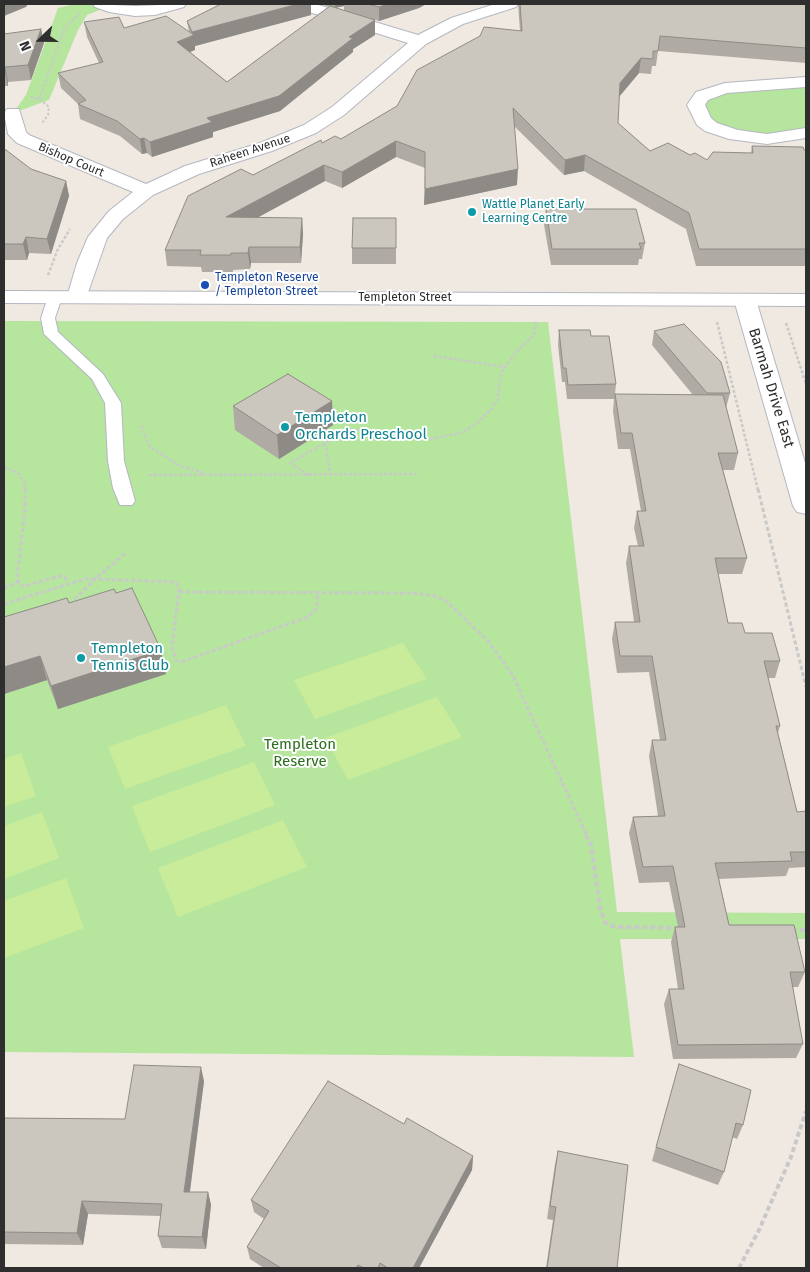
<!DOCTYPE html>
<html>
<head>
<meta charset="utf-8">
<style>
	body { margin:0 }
	#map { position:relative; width:810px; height:1272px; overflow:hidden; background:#efe9e1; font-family:"Fira Sans",sans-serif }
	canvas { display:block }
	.frame { position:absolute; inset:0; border:5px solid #2e2e2e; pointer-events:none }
	.north { position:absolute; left:15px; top:15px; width:50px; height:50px; -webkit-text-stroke:4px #fff; paint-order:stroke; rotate:248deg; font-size:14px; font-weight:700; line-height:20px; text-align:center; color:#2e2e2e }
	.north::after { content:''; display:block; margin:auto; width:18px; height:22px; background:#2e2e2e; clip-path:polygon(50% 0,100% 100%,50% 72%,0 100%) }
</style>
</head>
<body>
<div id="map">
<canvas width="810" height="1272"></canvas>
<div class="frame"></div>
<div class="north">N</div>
</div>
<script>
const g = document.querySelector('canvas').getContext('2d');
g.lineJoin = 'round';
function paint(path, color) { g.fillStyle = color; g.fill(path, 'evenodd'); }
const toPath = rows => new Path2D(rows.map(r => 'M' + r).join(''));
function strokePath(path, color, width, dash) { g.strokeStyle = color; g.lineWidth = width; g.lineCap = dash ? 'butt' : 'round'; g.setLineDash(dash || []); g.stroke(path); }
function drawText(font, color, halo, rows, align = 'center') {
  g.font = font + ' "Fira Sans",sans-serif'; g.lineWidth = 4; g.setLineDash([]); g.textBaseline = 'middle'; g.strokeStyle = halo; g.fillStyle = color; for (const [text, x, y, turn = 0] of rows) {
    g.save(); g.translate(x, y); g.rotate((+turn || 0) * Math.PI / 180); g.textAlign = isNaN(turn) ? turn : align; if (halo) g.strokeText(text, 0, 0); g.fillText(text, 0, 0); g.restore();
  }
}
const green = toPath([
	[75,4,178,4,163,8,107,7,87,15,78,30,49,100,13,113,26,95,58,8],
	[806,82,806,133,787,137,711,127,698,100,743,86],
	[4,321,548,322,617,912,806,913,806,939,620,939,634,1057,4,1052]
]);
const pitch = toPath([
	[403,643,427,679,315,719,294,680],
	[437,697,462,737,348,780,325,738],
	[226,705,246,746,125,789,108,747],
	[21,753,36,796,4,807,4,759],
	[254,762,275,805,150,852,132,806],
	[42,812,59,858,4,879,4,826],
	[283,820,307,867,178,917,158,868],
	[66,878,84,928,4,958,4,901]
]);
const pathFar3 = toPath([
	[31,97,41,100,49,107,48,115,42,123],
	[39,99,65,27,80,14]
]);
const pathFar2 = toPath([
	[48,275,58,249,70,229],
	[717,322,758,490],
	[786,323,806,384],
	[434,356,505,367],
	[141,426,150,447,180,466,205,473],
	[325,443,330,474],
	[4,466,4,490],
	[4,467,18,473,25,483,25,490],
	[149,475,417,474],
	[309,475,290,463,336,437,345,435,346,429,430,439,460,433,473,426,492,409,498,398,501,373,517,351,534,335,536,322]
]);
const pathFar1 = toPath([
	[4,489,4,494],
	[25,489,25,509,17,578,20,585,24,586,60,576,65,577,68,584],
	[758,489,806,687],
	[4,588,18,582],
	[179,592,412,593,435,596,445,600,489,642,512,674,587,836],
	[4,604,85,579,95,579,127,552],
	[70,604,95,579,176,582,179,589,172,647,176,660,181,662,308,617,316,610,318,593]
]);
const path = toPath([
	[586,835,591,845,600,907,605,922,612,926,622,927,678,928],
	[792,930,806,930],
	[739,1268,759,1230,791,1157,806,1111]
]);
const service = toPath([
	[55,293,62,297,55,318,58,332,103,374,121,403,124,461,135,501,132,505,120,505,113,488,108,461,105,403,92,379,44,334,41,318,48,297,55,293]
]);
const minor = toPath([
	[93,4,135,6,186,4,184,7,155,15,135,16,109,12,95,7,93,4],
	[291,4,315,4,418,35,451,18,495,4,518,4,516,7,463,24,426,44,344,115,316,133,272,151,199,174,153,195,123,219,107,238,85,301,78,303,71,301,67,297,77,263,88,237,109,211,133,192,17,143,8,134,4,113,7,109,19,109,26,132,29,135,146,184,185,166,260,143,304,125,332,107,408,43,293,7,291,4],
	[806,77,806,87,727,93,708,100,705,105,711,118,717,123,738,130,767,134,806,128,806,138,767,144,729,139,705,131,697,125,687,105,696,92,725,83,806,77],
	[745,294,752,296,756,300,806,466,806,514,797,512,793,506,734,300,738,296,745,294]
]);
const tertiary = toPath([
	[4,291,806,294,806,306,4,303,4,291]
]);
const wall = toPath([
	[320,4,426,4,419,8,379,21,344,11,344,6,335,8,375,20,375,35,353,49,353,52,280,111,213,132,213,137,152,157,147,153,142,154,120,136,80,119,78,104,61,88,58,73,99,63,87,37,84,22,124,28,189,32,187,21,311,15,195,46,195,50,190,52,227,82,330,7],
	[518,4,806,4,806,63,658,51,656,66,652,66,651,74,639,73,619,97,618,123,650,151,690,155,707,160,751,153,752,146,806,150,806,266,696,266,686,229,584,171,564,175,514,126,517,185,424,205,425,168,396,157,342,188,325,181,257,218,302,218,303,234,301,263,251,263,250,269,233,270,233,272,202,272,201,267,167,266,165,250,253,175,322,143,341,139,397,106,520,31],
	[41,29,44,43,31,80,8,82,8,86,4,86,4,34],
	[4,151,31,169,66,181,69,196,51,254,29,253,27,260,4,260],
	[546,209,645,243,642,259,639,259,638,265,551,265,544,225],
	[396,218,396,264,352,264,352,248],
	[559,330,591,336,616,384,615,394,693,395,652,345,654,331,730,393,726,408,738,453,734,470,723,470,747,558,742,574,718,574,728,623,745,633,780,661,775,678,768,678,780,726,778,733,797,812,806,811,806,867,789,868,786,876,719,879,729,925,805,972,798,987,792,987,803,1044,796,1058,673,1059,664,1004,669,989,678,989,671,942,675,927,678,927,669,882,639,883,629,833,633,817,658,816,649,756,652,740,660,740,649,672,617,673,612,639,615,622,634,622,626,563,629,546,638,546,634,528,637,511,641,511,630,449,618,449,613,411,614,399,567,399,565,382,562,382,558,345],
	[332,401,333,425,279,459,235,430,233,406],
	[69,603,166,674,58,709,47,680,4,694,4,617],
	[679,1064,743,1125,737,1139,732,1137,724,1172,718,1185,652,1161],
	[204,1081,190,1192,208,1192,211,1205,206,1249,162,1248,158,1236,161,1216,88,1214,83,1245,4,1244,4,1118,125,1119],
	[404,1124,473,1156,472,1170,419,1268,264,1268,250,1259,247,1247,264,1219,254,1212,251,1200],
	[558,1151,617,1268,546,1268,553,1220,547,1219,555,1164]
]);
const shadedWall = toPath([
	[4,4,28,4,26,7,4,16],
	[298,4,311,4,311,15,195,46,195,50,179,56,177,42,192,36,192,32],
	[335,4,344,4,344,6,335,8],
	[388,4,426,4,419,8,379,21,379,7],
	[375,20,375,35,353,49,353,52,280,111,213,132,213,137,152,157,150,142,207,118,349,37],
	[41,29,44,43,31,80,28,65],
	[641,58,639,73,618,98,620,83],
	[5,67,8,82,8,86,5,72],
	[144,138,147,153,142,154,140,139],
	[396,141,396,157,342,188,342,172],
	[585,155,584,171,564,175,565,160],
	[324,165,325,181,227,234,226,217],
	[518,169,517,185,424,205,425,189],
	[66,181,69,196,51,254,47,239],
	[302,218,303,234,301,263,300,247],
	[26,237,29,253,27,260,23,244],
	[249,247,251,263,250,269,248,253],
	[332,401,333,425,279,459,277,435],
	[161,650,166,674,58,709,51,686],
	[40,656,47,680,4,694,4,667],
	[201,1067,204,1081,188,1205,184,1192],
	[473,1156,472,1170,419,1268,413,1268],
	[208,1192,211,1205,206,1249,202,1237],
	[82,1201,88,1214,83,1245,77,1233]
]);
const building = toPath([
	[221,4,298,4,192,32,187,21,221,4],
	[368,4,388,4,379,7,368,4],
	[520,4,806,4,806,48,660,36,658,51,653,51,653,59,641,58,620,83,618,123,650,151,668,143,690,155,695,153,707,160,713,152,753,153,752,146,803,147,804,150,806,150,806,249,699,249,689,213,585,155,565,160,513,108,518,169,425,189,425,152,396,141,342,172,324,165,226,217,302,218,300,247,249,247,248,253,231,253,231,255,200,255,201,250,165,250,188,196,241,169,253,175,321,140,322,143,335,136,341,139,397,106,417,70,480,36,484,27,522,31,520,4],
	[330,6,375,20,349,37,353,38,279,96,207,118,212,122,150,142,144,138,140,139,117,121,78,104,86,100,58,73,103,62,84,22,119,17,124,28,166,16,194,35,177,42,227,82,330,6],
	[41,29,28,65,5,67,5,72,4,72,4,34,41,29],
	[6,150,31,169,66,181,47,239,26,237,23,244,4,244,4,151,6,150],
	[546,209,636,209,645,243,639,243,641,249,552,249,546,209],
	[353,218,396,218,396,248,352,248,353,218],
	[684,324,721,362,730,393,707,393,654,331,684,324],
	[559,330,590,330,591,336,609,336,616,384,568,385,566,368,563,368,559,330],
	[288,374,332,401,277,435,233,406,288,374],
	[615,394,723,395,738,453,718,453,747,558,715,558,728,623,742,623,745,633,772,633,780,661,764,661,780,726,776,726,797,812,806,811,806,852,790,852,792,861,715,863,729,925,794,925,805,972,790,972,803,1044,678,1045,669,989,684,989,675,927,685,927,673,866,643,867,633,817,665,816,652,740,666,740,652,656,620,656,615,622,640,622,629,546,644,546,637,511,646,511,632,433,621,433,615,394],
	[132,588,161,650,51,686,40,656,4,667,4,617,67,598,69,603,114,589,116,593,132,588],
	[679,1064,751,1090,743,1125,736,1123,724,1172,656,1147,679,1064],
	[134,1065,201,1067,184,1192,208,1192,202,1237,158,1236,162,1204,82,1201,77,1233,4,1232,4,1118,125,1119,134,1065],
	[328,1081,404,1124,407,1118,473,1156,413,1268,388,1268,380,1263,378,1268,364,1268,358,1265,356,1268,281,1268,247,1247,269,1211,251,1200,328,1081],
	[558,1151,628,1165,617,1268,547,1268,556,1207,550,1206,558,1151]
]);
const markers = [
	[472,212,5,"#0f9aa8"],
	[205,285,5,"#1a4fb4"],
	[285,427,5,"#0f9aa8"],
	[81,658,5,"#0f9aa8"]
];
const farStreetnames = [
	["Raheen Avenue",250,151,-18],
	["Bishop Court",71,160,23],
	["Templeton Street",405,298]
];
const farCulturenames = [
	["Wattle Planet Early",482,205],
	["Learning Centre",482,219]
];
const farTransitnames = [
	["Templeton Reserve",215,278],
	["/ Templeton Street",215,292]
];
const streetNames = [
	["Barmah Drive East",771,388,73]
];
const cultureNames = [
	["Templeton",295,418],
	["Orchards Preschool",295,435],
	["Templeton",91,649],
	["Tennis Club",91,666]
];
const parkNames = [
	["Templeton",300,745],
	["Reserve",300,762]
];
paint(green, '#b6e59e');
paint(pitch, '#c9ec9a');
strokePath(service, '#b4b7c1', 2);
strokePath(minor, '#b4b7c1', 2);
strokePath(tertiary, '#b4b7c1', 2);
strokePath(pathFar3, '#c9c9c9', 2, [2.5, 2]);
strokePath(pathFar2, '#c9c9c9', 2.5, [3, 2]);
strokePath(pathFar1, '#c9c9c9', 3, [4, 2.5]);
strokePath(path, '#c9c9c9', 4, [5, 3]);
paint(service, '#fff');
paint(minor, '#fff');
paint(tertiary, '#fff');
paint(wall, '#afaba4');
paint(shadedWall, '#8e8b86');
paint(building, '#cbc7bf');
strokePath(building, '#8e8b86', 1);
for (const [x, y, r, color] of markers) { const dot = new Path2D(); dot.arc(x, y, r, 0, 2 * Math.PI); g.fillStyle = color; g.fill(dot); strokePath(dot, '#fff', 2); }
drawText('12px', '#2e2e2e', '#fff', farStreetnames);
drawText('12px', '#0d838f', '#fff', farCulturenames, 'left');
drawText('12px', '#164399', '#fff', farTransitnames, 'left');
drawText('15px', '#2e2e2e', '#fff', streetNames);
drawText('15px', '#0d838f', '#fff', cultureNames, 'left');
drawText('15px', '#2c6e1b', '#fff', parkNames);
</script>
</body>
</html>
